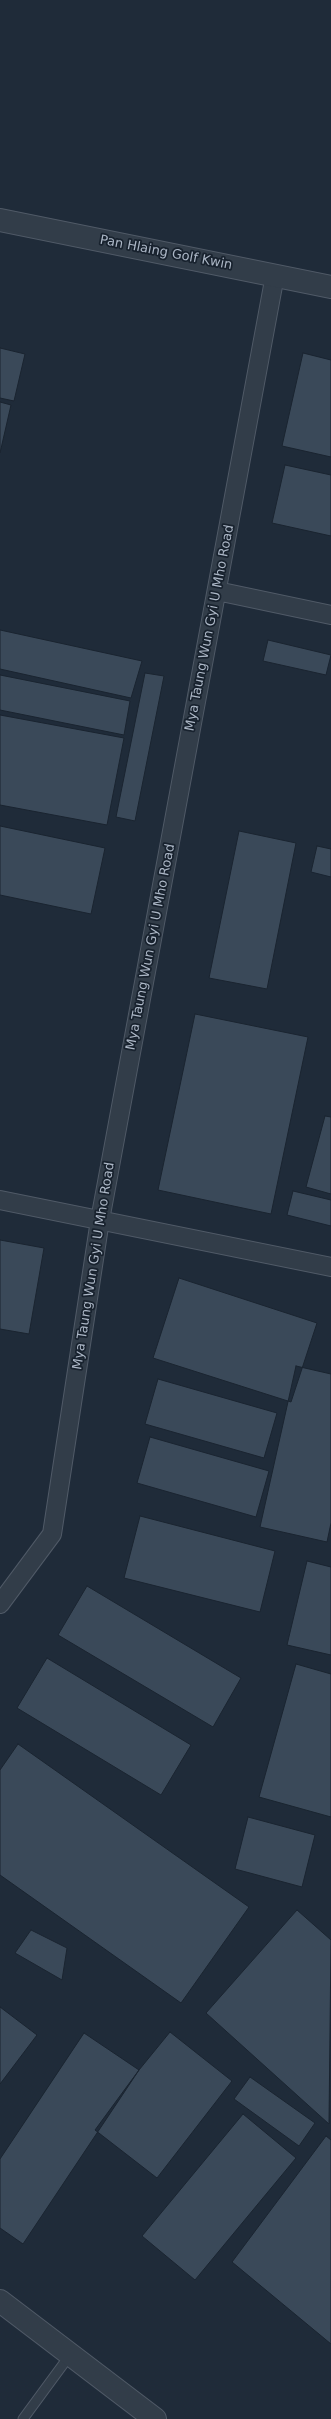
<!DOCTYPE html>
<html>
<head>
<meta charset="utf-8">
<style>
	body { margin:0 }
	canvas { display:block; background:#1f2b39 }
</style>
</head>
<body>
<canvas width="331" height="2419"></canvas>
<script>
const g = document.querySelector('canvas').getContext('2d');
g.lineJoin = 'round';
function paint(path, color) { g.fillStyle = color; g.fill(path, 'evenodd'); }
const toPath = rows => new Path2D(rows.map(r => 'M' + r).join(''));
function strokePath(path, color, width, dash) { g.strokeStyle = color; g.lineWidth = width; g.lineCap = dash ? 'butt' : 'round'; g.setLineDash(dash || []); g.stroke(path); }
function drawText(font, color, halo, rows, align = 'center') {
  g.font = font + ' "DejaVu Sans",sans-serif'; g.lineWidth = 3.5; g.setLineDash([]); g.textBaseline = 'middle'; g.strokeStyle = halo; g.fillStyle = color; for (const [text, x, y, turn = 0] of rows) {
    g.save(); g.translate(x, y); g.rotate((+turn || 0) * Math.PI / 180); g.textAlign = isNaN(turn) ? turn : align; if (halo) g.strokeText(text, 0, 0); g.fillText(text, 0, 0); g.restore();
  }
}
const building = toPath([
	[0,348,25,354,14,401,0,398,0,348],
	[303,353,331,360,331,457,282,446,303,353],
	[0,402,11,405,0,453,0,402],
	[285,465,331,475,331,536,272,523,285,465],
	[0,630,142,661,131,698,0,669,0,630],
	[268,640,331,655,326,675,263,661,268,640],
	[145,673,164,676,135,821,116,817,145,673],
	[0,675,130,701,124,735,0,710,0,675],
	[0,715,124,738,107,825,0,805,0,715],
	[0,826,105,848,91,914,0,895,0,826],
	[239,831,296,843,267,989,209,978,239,831],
	[317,846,331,849,331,877,311,872,317,846],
	[195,1014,308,1037,271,1214,158,1190,195,1014],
	[325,1116,331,1117,331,1194,306,1187,325,1116],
	[293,1191,331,1200,331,1226,287,1215,293,1191],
	[0,1240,44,1248,29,1334,0,1329,0,1240],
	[179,1278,317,1323,291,1402,153,1358,179,1278],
	[296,1366,331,1374,331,1523,327,1542,260,1527,296,1366],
	[158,1379,277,1413,264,1458,145,1424,158,1379],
	[150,1437,269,1471,256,1517,137,1483,150,1437],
	[140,1516,275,1551,260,1612,124,1578,140,1516],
	[307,1561,331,1567,331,1655,287,1645,307,1561],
	[87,1586,241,1678,213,1727,58,1635,87,1586],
	[47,1658,191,1745,161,1795,17,1708,47,1658],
	[296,1664,331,1674,331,1817,259,1797,296,1664],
	[18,1744,249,1907,181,2003,0,1875,0,1770,18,1744],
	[248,1817,315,1835,302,1887,235,1869,248,1817],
	[297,1910,331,1940,329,2124,206,2013,297,1910],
	[31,1930,67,1948,62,1980,15,1953,31,1930],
	[0,2007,37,2035,0,2084,0,2007],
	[170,2032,232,2081,157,2178,95,2130,139,2070,170,2032],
	[84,2033,139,2070,23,2244,0,2228,0,2159,84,2033],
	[250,2077,315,2123,299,2146,234,2099,250,2077],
	[243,2114,296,2158,195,2280,142,2236,243,2114],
	[326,2136,331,2140,331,2344,232,2262,326,2136]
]);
const service = toPath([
	[23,2419,70,2355]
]);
const minor = toPath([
	[217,591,331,615],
	[0,1200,331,1267],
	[0,1604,52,1534,100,1220,275,275]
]);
const tertiary = toPath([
	[0,220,331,287],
	[0,2301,155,2419]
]);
const streetNames = [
	["Pan Hlaing Golf Kwin",166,253,11],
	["Mya Taung Wun Gyi U Mho Road",210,628,-79],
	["Mya Taung Wun Gyi U Mho Road",151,947,-79],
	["Mya Taung Wun Gyi U Mho Road",94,1266,-81]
];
paint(building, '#3a4959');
strokePath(building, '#1a2430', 1);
strokePath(service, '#505a67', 11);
strokePath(minor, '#505a67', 20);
strokePath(tertiary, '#505a67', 24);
strokePath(service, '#323d49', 9);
strokePath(minor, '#323d49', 18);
strokePath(tertiary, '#323d49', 22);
drawText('13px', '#acb7c6', '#18222e', streetNames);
</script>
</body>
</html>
